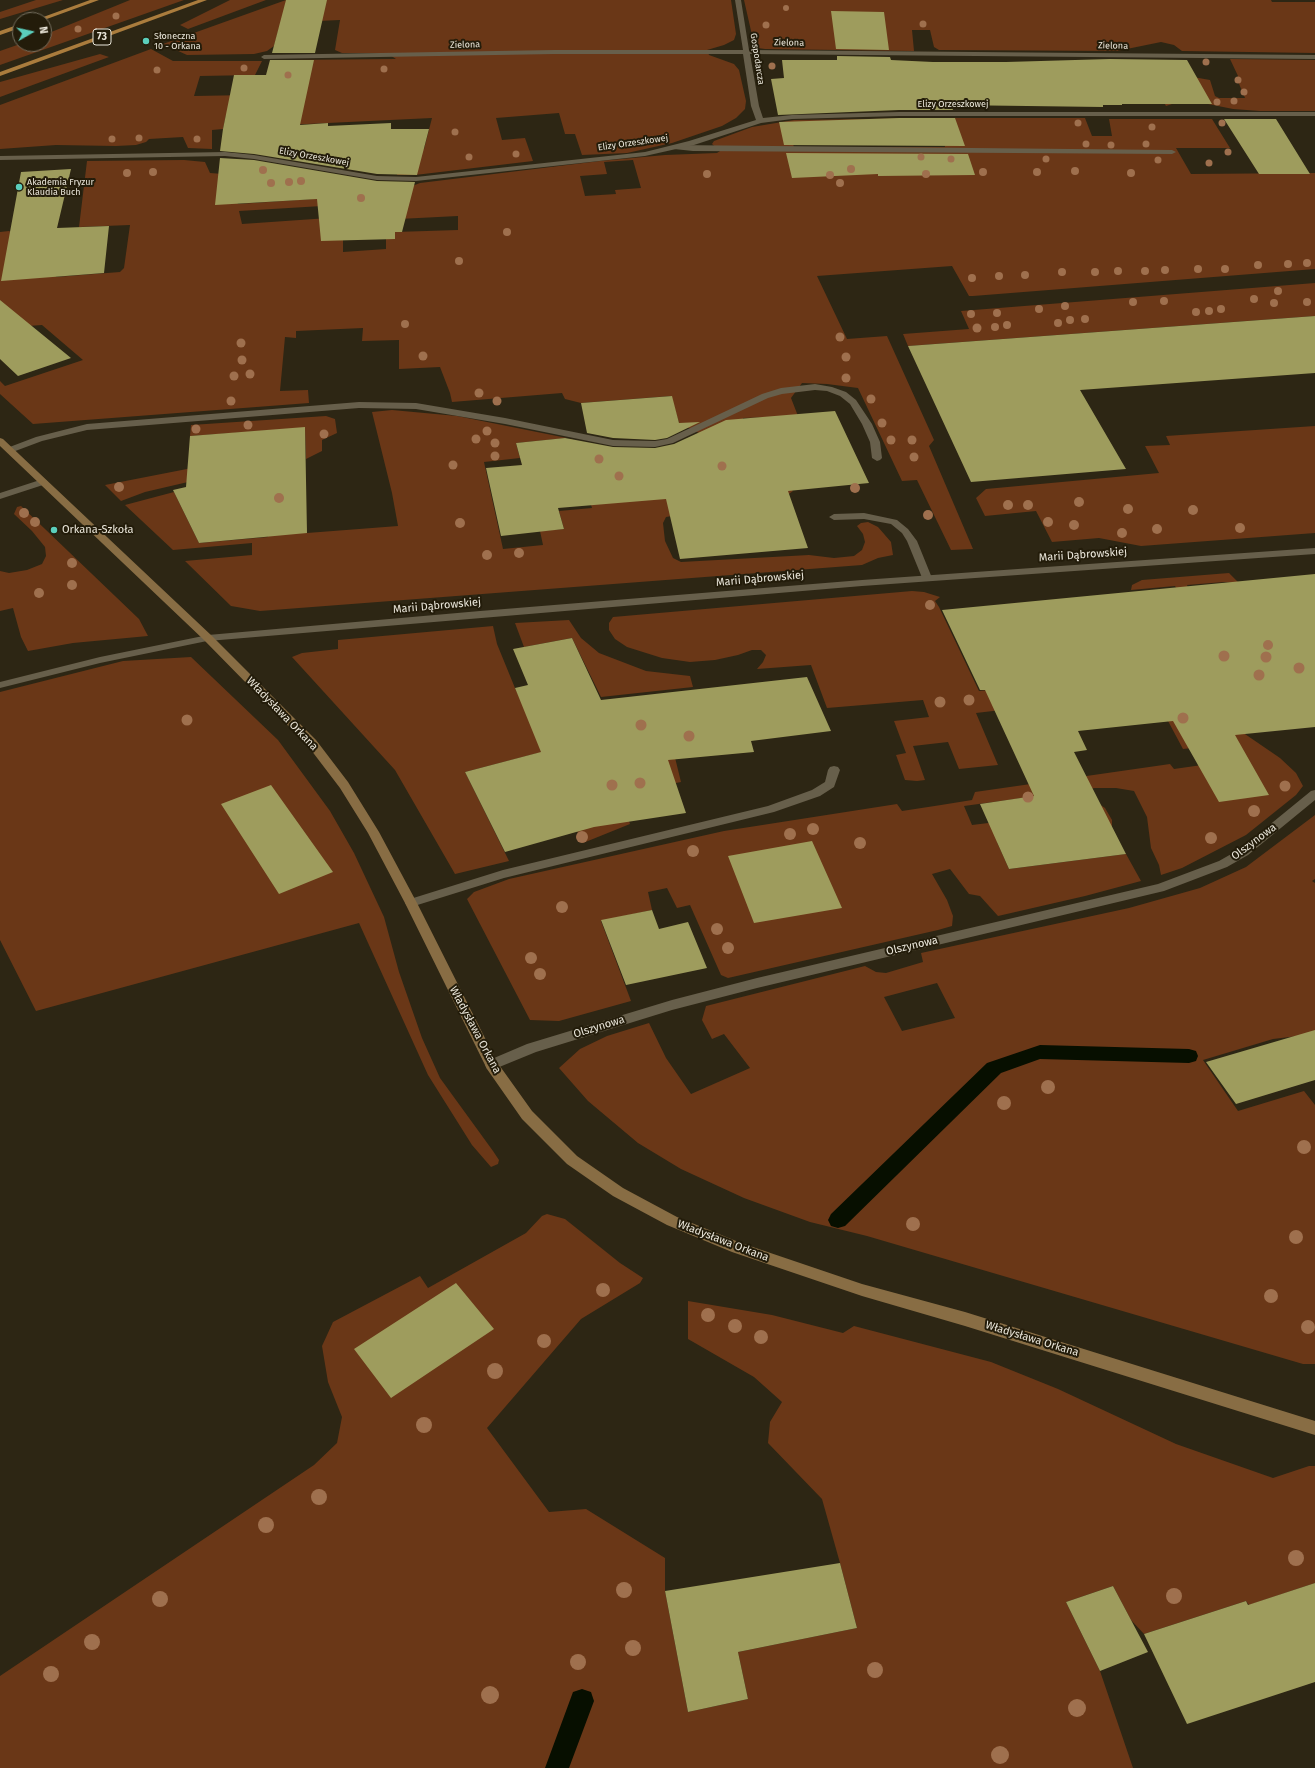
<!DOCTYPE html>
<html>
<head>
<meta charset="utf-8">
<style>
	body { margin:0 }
	#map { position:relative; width:1315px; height:1768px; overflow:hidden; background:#2d2614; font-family:"Fira Sans",sans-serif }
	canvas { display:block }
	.north { position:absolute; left:12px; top:12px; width:40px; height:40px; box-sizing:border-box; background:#231c0a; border:1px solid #736d5d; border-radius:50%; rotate:81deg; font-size:11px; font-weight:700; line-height:16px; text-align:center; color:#eae6da }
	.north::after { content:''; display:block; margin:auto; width:14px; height:18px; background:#5bcebc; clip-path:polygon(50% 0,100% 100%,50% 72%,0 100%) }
</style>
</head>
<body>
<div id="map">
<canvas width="1315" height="1768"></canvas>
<div class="north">N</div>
</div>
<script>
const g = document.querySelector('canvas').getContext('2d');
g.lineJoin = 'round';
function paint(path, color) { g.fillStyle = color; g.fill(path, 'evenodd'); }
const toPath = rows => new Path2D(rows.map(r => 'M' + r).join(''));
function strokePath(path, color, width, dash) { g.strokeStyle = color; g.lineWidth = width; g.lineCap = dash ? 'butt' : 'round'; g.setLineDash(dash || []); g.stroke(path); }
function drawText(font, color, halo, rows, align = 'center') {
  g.font = font + ' "Fira Sans",sans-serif'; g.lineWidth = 4; g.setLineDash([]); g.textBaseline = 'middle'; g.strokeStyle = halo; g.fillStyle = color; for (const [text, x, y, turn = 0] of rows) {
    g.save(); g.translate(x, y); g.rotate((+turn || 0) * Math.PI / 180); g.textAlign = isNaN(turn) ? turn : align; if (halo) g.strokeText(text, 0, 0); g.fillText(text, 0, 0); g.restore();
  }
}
const green = toPath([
	[36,0,63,0,0,19,0,12],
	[130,0,184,0,0,65,0,51,20,44,44,44,44,35],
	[230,0,266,0,188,29,180,25],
	[286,0,731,0,736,34,734,40,724,45,707,50,709,55,734,64,739,70,746,101,745,109,736,118,722,126,672,143,627,153,582,155,575,134,565,134,559,113,496,118,502,140,525,138,533,161,415,175,397,175,400,158,424,149,432,118,265,126,269,112,226,115,223,129,212,130,212,149,188,148,183,137,149,139,146,142,136,145,116,146,56,145,0,149,0,105,151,49,173,61,262,61,255,75,200,76,194,96,249,95,292,60,396,59,387,53,342,53,335,50,340,20,318,21,279,28,274,46,267,51,254,54,187,55,163,44],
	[744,0,1271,0,1272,2,1315,2,1315,53,1182,51,1174,45,1161,42,1117,51,939,50,934,47,930,30,912,30,914,51,765,49,758,48,754,44],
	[100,54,109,57,0,97,0,82],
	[1230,59,1315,60,1315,111,1260,111,1233,109,1208,104,1175,103,1166,106,1160,95,1193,77,1210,80,1215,96,1219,98,1245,98,1237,79,1238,76],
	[936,118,1085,118,1092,136,1112,136,1109,119,1212,119,1230,148,1176,148,1191,174,1315,173,1315,269,973,296,969,296,952,266,817,276,847,339,887,336,934,440,929,446,973,549,951,550,917,480,902,481,858,388,827,384,802,383,791,398,798,416,743,418,742,429,773,472,793,491,785,497,666,517,663,523,665,541,673,558,681,562,809,555,834,558,854,556,862,550,865,542,863,534,857,526,861,523,868,522,878,527,891,542,893,555,878,558,862,565,260,611,231,606,185,561,252,555,252,543,173,550,125,505,174,492,199,543,268,537,231,472,145,492,121,501,105,485,192,468,298,460,307,533,398,526,392,493,372,412,392,410,457,416,567,438,516,443,520,458,484,462,503,549,543,545,540,531,564,529,559,511,592,508,570,439,647,460,699,433,679,423,671,396,581,403,565,399,562,393,452,402,450,393,440,367,399,369,399,340,362,341,363,328,296,331,296,338,285,337,280,391,308,390,309,403,33,424,0,394,0,381,5,386,83,360,42,325,0,328,0,232,9,231,52,255,56,277,120,272,124,268,130,225,79,227,87,161,184,160,205,162,210,173,223,174,238,204,343,197,372,203,239,211,242,224,343,217,343,252,386,249,386,239,395,239,395,232,458,230,458,216,379,220,407,188,420,183,600,161,665,155,717,153,720,151,712,144,714,141,752,127,794,120],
	[786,124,943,137,945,147,794,147],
	[633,160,641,188,615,190,616,194,585,196,580,176,607,174,604,162],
	[1315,283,1315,316,908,346,903,334,969,329,961,311],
	[326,416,335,419,337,433,322,440,322,451,306,459,305,428,190,436,191,425],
	[1315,426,1315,533,1141,546,1099,538,1052,542,1036,511,985,516,976,498,986,489,1159,473,1145,446,1170,445,1166,436],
	[21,506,139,619,148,636,73,643,28,651,21,637,13,608,0,611,0,571,9,573,27,570,42,564,46,556,45,547,32,531,14,514,17,507],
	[1229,573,1239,583,1224,582,1187,585,1201,615,1222,647,1229,648,1276,642,1315,644,1315,712,1297,683,1218,691,1210,676,1196,677,1194,674,1088,684,1095,699,976,713,998,765,959,769,948,742,913,746,925,780,917,781,905,780,896,755,906,753,894,721,929,717,923,700,827,708,811,665,757,669,763,662,766,655,761,650,752,650,738,655,715,660,690,662,662,658,627,647,615,639,609,630,609,623,613,617,912,591,924,592,940,597,935,601,939,607,979,691,1142,675,1173,657,1209,650,1211,647,1175,586,1131,590,1132,585,1142,580],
	[569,620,581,638,599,653,646,671,690,676,693,687,601,697,572,638,524,647,515,623],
	[493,626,497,644,515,688,540,742,667,725,681,782,620,794,630,824,583,843,538,753,465,772,509,861,455,874,395,770,292,657,302,653,338,649,338,640],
	[191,657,278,740,330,811,354,853,384,917,399,972,422,1038,440,1078,493,1151,499,1160,498,1164,491,1167,472,1145,428,1075,359,923,36,1011,0,940,0,692,123,661],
	[1171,709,1242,732,1280,758,1296,773,1303,786,1296,795,1246,835,1182,868,1161,875,1159,865,1151,848,1147,817,1134,791,1116,788,1095,788,964,806,972,825,1021,819,1099,804,1105,808,1112,820,1112,827,997,842,1009,869,1126,854,1141,881,1085,896,998,916,980,896,969,894,950,869,932,874,947,900,953,916,952,926,938,930,728,978,721,975,690,905,677,908,667,888,648,892,652,910,601,921,631,1001,559,1021,530,1020,467,899,474,892,509,879,724,831,897,804,902,811,941,805,972,800,975,792,1170,764,1174,769,1202,765,1192,748,1183,749,1168,721],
	[1315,815,1315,879,1312,881,1315,883,1315,1034,1273,1039,1203,1060,1238,1111,1304,1091,1315,1105,1315,1364,1303,1364,867,1236,810,1222,744,1198,681,1169,638,1143,588,1101,559,1068,580,1049,607,1036,649,1023,666,1058,691,1094,750,1068,724,1034,712,1039,702,1020,706,1006,865,966,876,972,886,973,923,962,921,953,1129,908,1200,888,1246,867],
	[937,983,955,1018,902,1031,884,997],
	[547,1214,565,1219,620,1263,643,1278,640,1283,581,1319,487,1428,549,1512,586,1509,665,1558,665,1591,688,1712,748,1699,738,1652,857,1628,840,1563,822,1499,768,1443,770,1422,782,1402,754,1377,688,1339,688,1301,772,1315,843,1333,854,1326,991,1362,1058,1389,1176,1444,1273,1478,1309,1466,1315,1466,1315,1583,1249,1605,1246,1601,1144,1634,1131,1620,1113,1586,1066,1602,1100,1671,1133,1768,0,1768,0,1676,314,1465,337,1443,342,1417,328,1382,322,1346,333,1322,420,1276,428,1288,526,1233,542,1216]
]);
const stream = toPath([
	[1040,1045,1189,1049,1196,1051,1198,1056,1196,1061,1189,1063,1040,1059,1001,1073,845,1226,838,1228,831,1226,828,1220,831,1214,987,1063,1040,1045],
	[582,1689,591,1692,594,1701,569,1768,545,1768,573,1692,582,1689]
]);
const building = toPath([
	[286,0,327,0,315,53,272,53],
	[831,11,884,12,889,50,836,49],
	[837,56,890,57,891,60,933,62,1006,62,1110,59,1187,60,1212,104,1122,104,1122,105,1103,105,1103,107,951,105,953,110,899,110,778,115,771,79,784,78,782,60,837,60],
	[270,60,314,60,300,125,328,123,328,126,391,123,391,129,429,129,417,175,377,174,254,154,220,151,223,129,234,75,266,75],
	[899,118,955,118,965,146,784,145,779,122],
	[1224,119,1276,119,1310,174,1259,174],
	[786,153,968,154,975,175,878,176,878,174,792,178],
	[220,158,254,160,377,181,415,182,402,232,395,232,395,239,321,241,317,199,215,205],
	[71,169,57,228,109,226,104,273,1,281,21,172],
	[0,300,71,358,18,376,0,359],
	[1315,316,1315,373,1080,390,1126,469,971,482,908,346],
	[672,396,679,423,700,422,667,438,655,440,613,438,587,433,581,403],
	[835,411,869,483,788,491,808,548,680,559,666,499,558,508,564,529,501,536,486,468,522,465,516,443,565,438,613,447,655,448,674,444,726,420],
	[305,427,307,533,199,543,173,490,186,487,190,436],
	[1315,574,1315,727,1235,735,1269,795,1219,802,1173,721,1078,731,1087,750,1074,752,1126,854,1009,869,980,804,1034,796,985,690,980,690,942,610],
	[572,638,601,700,807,677,831,731,751,741,754,752,668,760,686,813,594,827,505,852,465,772,541,752,515,688,528,685,513,649],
	[271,785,333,872,279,894,221,804],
	[812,841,842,908,754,923,728,856],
	[652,910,659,929,688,922,707,968,626,985,601,920],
	[1315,1030,1315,1080,1236,1104,1206,1062],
	[456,1283,494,1329,391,1398,354,1349],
	[840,1563,857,1628,738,1652,748,1699,688,1712,665,1591],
	[1315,1583,1315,1682,1187,1724,1144,1634,1246,1601,1248,1605],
	[1113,1586,1148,1652,1100,1671,1066,1602]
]);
const lane = toPath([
	[674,145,1172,150,1176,152,1172,154,693,151,674,149,674,145],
	[815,384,832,387,846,392,856,400,872,424,880,442,882,458,880,460,877,461,872,458,870,442,862,424,850,404,840,396,827,391,815,390,782,394,768,398,673,443,655,447,613,446,505,424,416,409,359,408,87,430,42,441,10,453,5,450,7,448,36,437,87,424,359,402,416,403,505,418,613,440,655,441,667,439,762,394,781,388,815,384],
	[43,479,46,480,48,482,46,484,0,499,0,493,43,479],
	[864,513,897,520,908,529,917,541,932,578,931,580,923,580,907,541,902,533,891,524,864,519,834,520,829,517,834,514,864,513],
	[208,635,212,636,213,638,212,640,100,663,0,688,0,682,100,657,208,635],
	[834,766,838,767,840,770,834,787,820,796,774,812,504,878,411,907,407,906,405,903,407,900,503,870,768,806,812,790,825,782,828,770,830,767,834,766]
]);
const street = toPath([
	[735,0,741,0,749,50,1315,55,1315,59,750,54,759,106,763,118,792,115,899,112,1315,112,1315,116,899,116,792,119,761,123,694,145,645,156,416,181,377,180,254,159,225,156,0,160,0,156,225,152,254,155,377,176,416,177,645,152,689,141,756,120,751,106,743,54,554,54,264,59,261,57,264,55,554,50,743,50,735,0],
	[1315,548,1315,554,862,586,208,641,203,638,208,635,480,611,862,580,1315,548],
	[1315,790,1315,800,1248,855,1227,867,1164,891,757,988,672,1010,536,1052,492,1070,487,1069,485,1065,487,1061,527,1044,672,1000,757,978,1158,884,1219,861,1240,849,1311,791,1315,790]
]);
const secondary = toPath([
	[0,438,3,439,212,636,316,740,348,782,379,832,417,903,497,1062,532,1111,577,1156,623,1188,677,1217,741,1243,862,1284,965,1312,1315,1421,1315,1435,965,1326,862,1296,732,1252,667,1225,613,1196,567,1164,522,1119,487,1069,405,903,368,833,340,788,308,746,204,640,0,446,0,438]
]);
const primary = toPath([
	[90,0,99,0,44,20,35,20,90,0],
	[198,0,207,0,0,76,0,72,198,0],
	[20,24,20,28,0,35,0,31,20,24]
]);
const trees = [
	[786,8,3],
	[116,16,3.5],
	[923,24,3.5],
	[766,25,3.5],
	[78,29,3.5],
	[1206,62,3.5],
	[772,66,3.5],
	[244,68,3.5],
	[384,69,3.5],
	[157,70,3.5],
	[288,75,3.5],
	[1238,80,3.5],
	[1244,92,3.5],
	[1234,101,3.5],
	[1217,102,3.5],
	[1078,123,3.5],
	[1222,123,3.5],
	[1152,127,3.5],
	[455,132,3.5],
	[139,138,3.5],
	[112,139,3.5],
	[197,139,3.5],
	[1086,144,3.5],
	[1146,144,3.5],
	[1111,145,3.5],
	[1228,152,3.5],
	[516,154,3.5],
	[469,157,3.5],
	[921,157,3.5],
	[951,159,3.5],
	[1046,159,3.5],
	[1158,160,3.5],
	[1209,163,3.5],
	[851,169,4],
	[263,170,4],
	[1075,171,4],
	[153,172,4],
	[983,172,4],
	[1037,172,4],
	[127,173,4],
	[1131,173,4],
	[707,174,4],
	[926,174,4],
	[830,175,4],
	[301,181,4],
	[289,182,4],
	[271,183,4],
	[840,183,4],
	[361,198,4],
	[507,232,4],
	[459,261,4],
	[1307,263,4],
	[1288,264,4],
	[1258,265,4],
	[1198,269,4],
	[1225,269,4],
	[1165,270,4],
	[1118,271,4],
	[1145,271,4],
	[1062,272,4],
	[1095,272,4],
	[1025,275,4],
	[999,276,4],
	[972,278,4],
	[1278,291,4],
	[1254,299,4],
	[1164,301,4],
	[1133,302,4],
	[1307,302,4],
	[1274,303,4],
	[1065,306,4],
	[1039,309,4],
	[1221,309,4],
	[1209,311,4],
	[1196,312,4],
	[997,313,4],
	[971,314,4],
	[1085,319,4],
	[1070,320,4],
	[1058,323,4],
	[405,324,4],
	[1007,325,4],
	[995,327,4],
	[977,328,4.5],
	[840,337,4.5],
	[241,343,4.5],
	[423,356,4.5],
	[846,357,4.5],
	[242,360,4.5],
	[250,374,4.5],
	[234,376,4.5],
	[846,378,4.5],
	[479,393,4.5],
	[871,399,4.5],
	[231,401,4.5],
	[497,401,4.5],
	[882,423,4.5],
	[248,425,4.5],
	[196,429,4.5],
	[487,431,4.5],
	[324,434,4.5],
	[476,439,4.5],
	[891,440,4.5],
	[912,440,4.5],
	[495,443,4.5],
	[495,456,4.5],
	[914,457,4.5],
	[599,459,4.5],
	[453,465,4.5],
	[722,466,4.5],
	[619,476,4.5],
	[119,487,5],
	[855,488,5],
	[279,498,5],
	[1079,502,5],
	[1008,505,5],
	[1028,505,5],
	[1128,509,5],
	[1193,510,5],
	[24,513,5],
	[928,515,5],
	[35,522,5],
	[1048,522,5],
	[460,523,5],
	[1074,525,5],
	[1240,528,5],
	[1157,529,5],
	[1122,533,5],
	[519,553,5],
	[487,555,5],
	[72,563,5],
	[72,585,5],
	[39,593,5],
	[930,605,5],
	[1268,645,5],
	[1224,656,5.5],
	[1266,657,5.5],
	[1299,668,5.5],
	[1259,675,5.5],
	[969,700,5.5],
	[940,702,5.5],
	[1183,718,5.5],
	[187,720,5.5],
	[641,725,5.5],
	[689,736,5.5],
	[640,783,5.5],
	[612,785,5.5],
	[1285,786,5.5],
	[1028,797,5.5],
	[1254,811,6],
	[813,829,6],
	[790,834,6],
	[582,837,6],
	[1211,838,6],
	[860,843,6],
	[693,851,6],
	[562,907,6],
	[717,929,6],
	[728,948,6],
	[531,958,6],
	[540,974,6],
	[1048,1087,7],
	[1004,1103,7],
	[1304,1147,7],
	[913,1224,7],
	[1296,1237,7],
	[603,1290,7],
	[1271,1296,7],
	[708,1315,7],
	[735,1326,7],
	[1308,1327,7],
	[761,1337,7],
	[544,1341,7],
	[495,1371,8],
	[424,1425,8],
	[319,1497,8],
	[266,1525,8],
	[1296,1558,8],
	[624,1590,8],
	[1174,1596,8],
	[160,1599,8],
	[92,1642,8],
	[633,1648,8],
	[578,1662,8],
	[875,1670,8],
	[51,1674,8],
	[490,1695,9],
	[1077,1708,9],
	[1000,1755,9]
];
const markers = [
	[146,41,4,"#5bcebc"],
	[19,187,4,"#5bcebc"],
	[54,530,4,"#5bcebc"]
];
const farPoinames = [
	["Słoneczna",154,36],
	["10 - Orkana",154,46],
	["Akademia Fryzur",27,182],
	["Klaudia Buch",27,192]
];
const farStreetnames = [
	["Zielona",789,43,1],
	["Zielona",465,45,-1],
	["Zielona",1113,46,1],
	["Gospodarcza",757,59,81],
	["Elizy Orzeszkowej",953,104],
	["Elizy Orzeszkowej",633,143,-8],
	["Elizy Orzeszkowej",314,157,10]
];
const shields = [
	[102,37,18]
];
const shieldNames = [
	["73",102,37]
];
const poiNames = [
	["Orkana-Szkoła",62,530]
];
const streetNames = [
	["Marii Dąbrowskiej",1083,555,-4],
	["Marii Dąbrowskiej",760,579,-5],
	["Marii Dąbrowskiej",437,606,-5],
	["Władysława Orkana",282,714,46],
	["Olszynowa",1254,842,-37],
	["Olszynowa",912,946,-13],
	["Olszynowa",599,1027,-17],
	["Władysława Orkana",475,1030,62],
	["Władysława Orkana",723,1241,21],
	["Władysława Orkana",1032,1339,17]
];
paint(green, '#6a3717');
paint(stream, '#070f00');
paint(building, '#9e9c5d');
paint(lane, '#675f4b');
paint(street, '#675f4b');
paint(secondary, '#886d44');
paint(primary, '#aa7c3d');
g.fillStyle = '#9f704e';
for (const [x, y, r] of trees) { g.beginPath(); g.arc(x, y, r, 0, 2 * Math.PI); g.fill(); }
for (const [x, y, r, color] of markers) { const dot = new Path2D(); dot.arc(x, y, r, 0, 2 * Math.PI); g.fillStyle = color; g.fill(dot); strokePath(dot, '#231c0a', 1.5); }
drawText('9px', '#eae6da', '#231c0a', farPoinames, 'left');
drawText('9px', '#eae6da', '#231c0a', farStreetnames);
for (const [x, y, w] of shields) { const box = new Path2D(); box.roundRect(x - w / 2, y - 8, w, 16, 3); g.fillStyle = '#231c0a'; g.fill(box); strokePath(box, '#eae6da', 1); }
drawText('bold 10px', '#eae6da', null, shieldNames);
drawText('11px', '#eae6da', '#231c0a', poiNames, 'left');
drawText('11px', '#eae6da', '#231c0a', streetNames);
</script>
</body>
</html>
